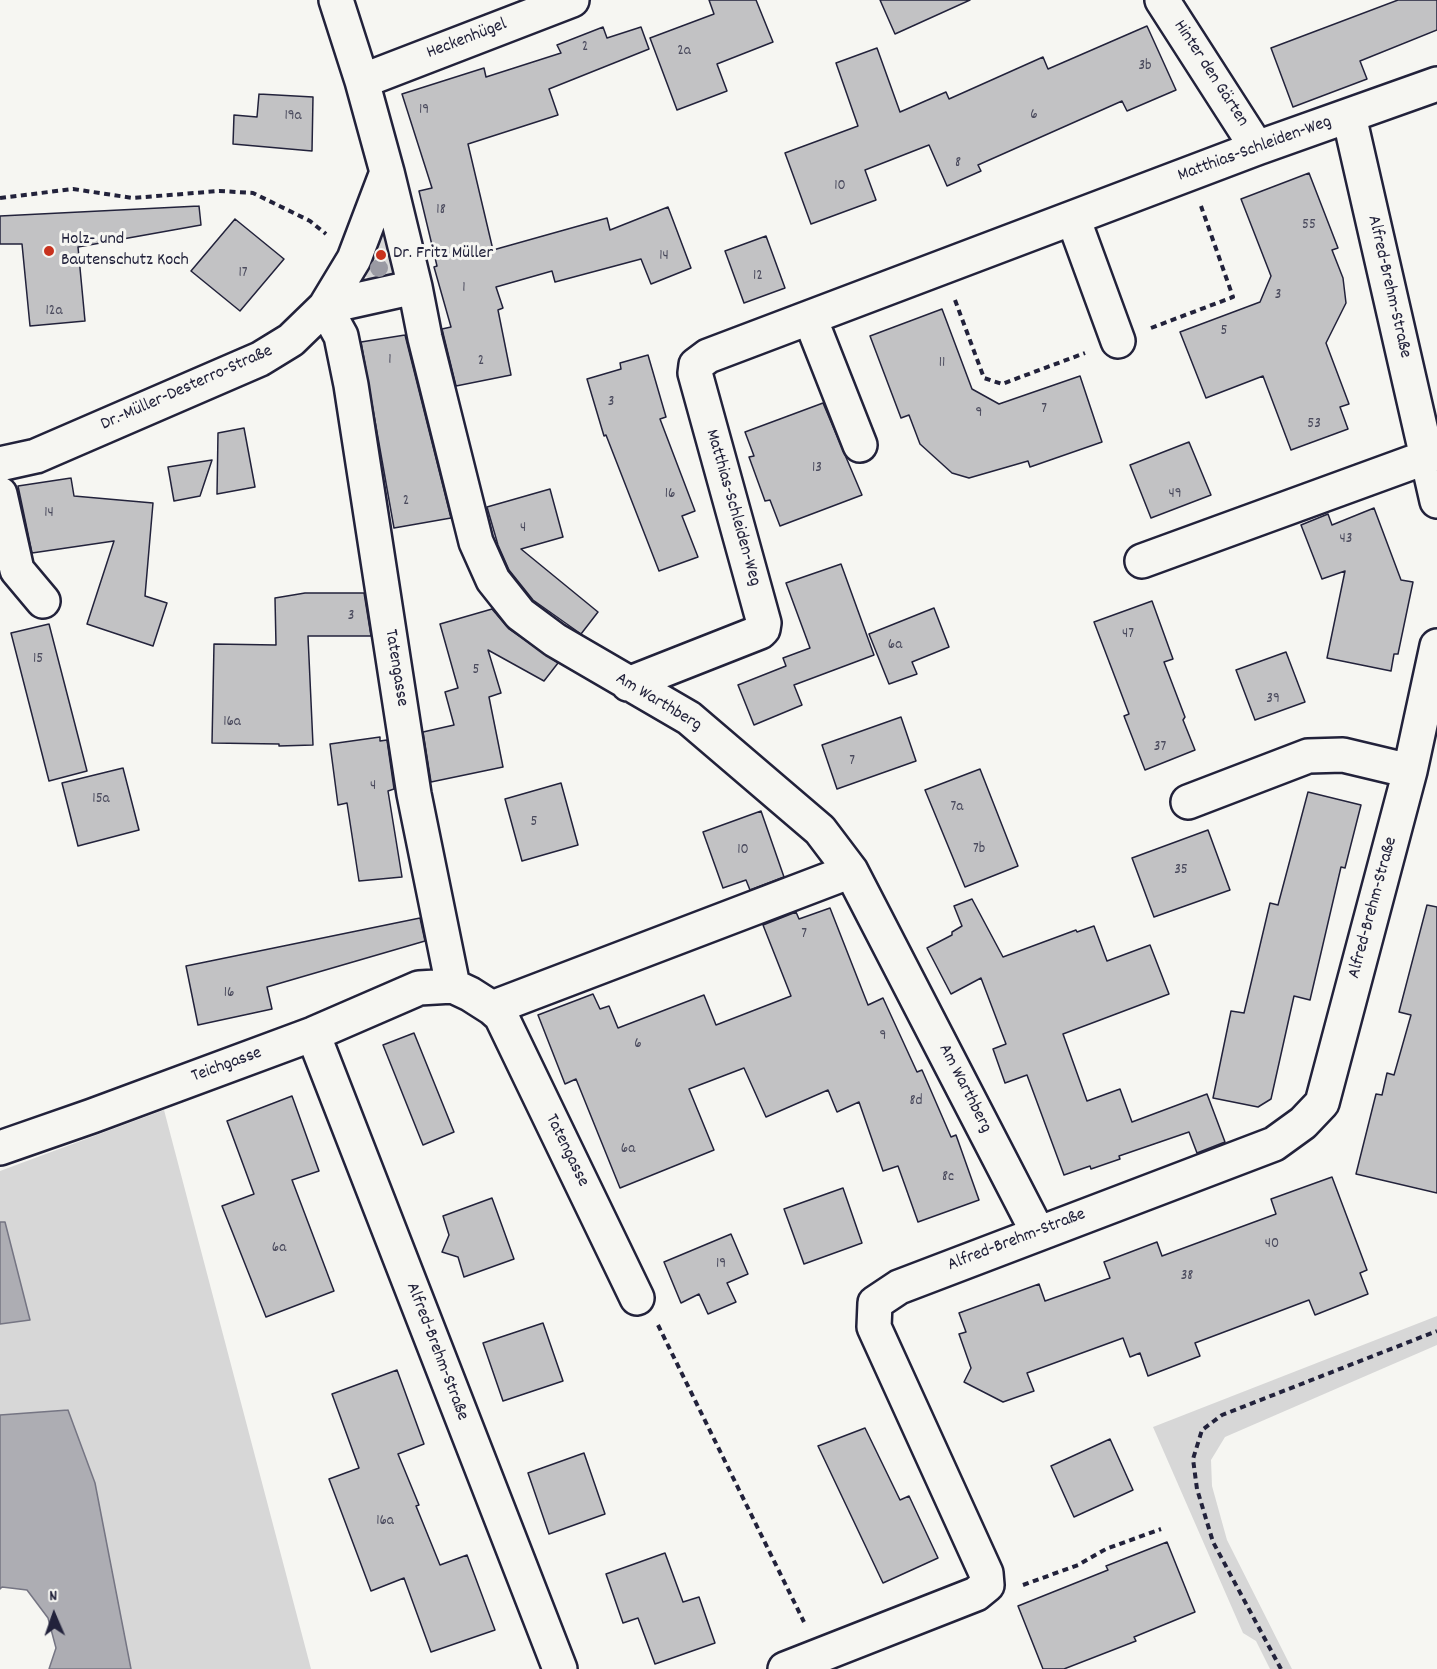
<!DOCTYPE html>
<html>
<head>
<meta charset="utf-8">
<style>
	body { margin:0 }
	#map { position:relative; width:1437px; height:1669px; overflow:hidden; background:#f6f6f2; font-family:Dekko,sans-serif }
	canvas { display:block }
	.north { position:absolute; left:24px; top:1585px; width:60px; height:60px; -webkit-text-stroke:4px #f6f6f2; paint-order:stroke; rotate:358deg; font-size:16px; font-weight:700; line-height:24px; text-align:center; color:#22223b }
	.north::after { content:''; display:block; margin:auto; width:21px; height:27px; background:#22223b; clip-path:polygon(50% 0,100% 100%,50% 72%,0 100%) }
</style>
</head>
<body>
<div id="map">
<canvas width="1437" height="1669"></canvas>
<div class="north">N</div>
</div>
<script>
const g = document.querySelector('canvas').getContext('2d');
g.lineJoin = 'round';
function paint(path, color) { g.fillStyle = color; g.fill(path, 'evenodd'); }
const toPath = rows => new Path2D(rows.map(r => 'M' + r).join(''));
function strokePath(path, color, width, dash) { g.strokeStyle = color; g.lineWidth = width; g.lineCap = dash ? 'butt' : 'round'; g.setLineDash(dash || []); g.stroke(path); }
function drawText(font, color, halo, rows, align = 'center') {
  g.font = font + ' Dekko,sans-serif'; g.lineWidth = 6; g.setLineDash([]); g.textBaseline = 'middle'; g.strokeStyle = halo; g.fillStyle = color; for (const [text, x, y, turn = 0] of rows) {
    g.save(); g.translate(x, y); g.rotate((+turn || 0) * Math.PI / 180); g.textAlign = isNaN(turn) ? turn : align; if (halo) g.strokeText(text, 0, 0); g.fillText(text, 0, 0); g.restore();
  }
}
const green = toPath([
	[385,222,396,278,376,284,365,276,362,270],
	[164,1110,311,1669,131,1669,95,1483,68,1410,0,1415,0,1324,29,1320,5,1222,0,1222,0,1171],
	[1437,1316,1437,1345,1225,1437,1211,1460,1212,1486,1227,1540,1292,1669,1270,1669,1256,1641,1243,1633,1153,1427]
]);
const water = toPath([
	[0,1222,5,1222,30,1320,0,1324,0,1222],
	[68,1410,95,1483,131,1669,49,1669,56,1648,48,1618,27,1590,2,1587,0,1589,0,1415,68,1410]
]);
const building = toPath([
	[709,0,756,0,773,42,717,64,727,91,677,110,650,38,714,14,709,0],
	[880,0,970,0,895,34,880,0],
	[1398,0,1437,0,1437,30,1360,61,1367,79,1293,107,1271,48,1398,0],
	[1147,26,1176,90,1127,111,1122,101,978,165,981,171,947,186,929,145,865,170,876,200,811,224,785,153,858,126,836,63,877,48,900,112,946,92,949,99,1043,57,1048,69,1147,26],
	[603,27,607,38,641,27,649,49,549,89,558,115,468,144,493,250,607,218,610,230,668,207,691,268,651,284,641,259,555,282,552,271,496,287,503,308,498,310,511,375,456,386,442,329,451,327,434,267,437,266,419,191,432,188,402,94,484,68,486,77,561,53,557,45,603,27],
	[259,94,313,97,312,151,233,144,234,115,257,117,259,94],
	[1309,173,1338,248,1332,250,1343,278,1346,303,1326,343,1349,404,1340,407,1348,429,1291,450,1263,376,1206,398,1180,332,1260,302,1271,276,1241,199,1309,173],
	[199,206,201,225,78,247,85,321,30,326,22,244,0,244,0,216,199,206],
	[235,219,284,259,240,311,191,271,235,219],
	[766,236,785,288,744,303,725,251,766,236],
	[942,309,972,389,999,404,1080,376,1102,442,1030,467,1028,461,969,478,952,473,920,444,909,415,901,418,870,336,942,309],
	[405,335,451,518,394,528,361,342,405,335],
	[648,355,666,417,660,419,695,511,682,516,698,557,659,571,606,435,604,436,587,379,621,369,620,363,648,355],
	[823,403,862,495,780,526,770,500,765,501,749,457,754,456,745,432,823,403],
	[244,428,255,487,217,494,218,433,244,428],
	[1189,442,1211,495,1151,518,1130,465,1189,442],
	[212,460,200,496,174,501,168,467,212,460],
	[71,478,74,496,153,503,145,596,167,603,153,646,87,624,114,541,32,553,18,486,71,478],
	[550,489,563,537,521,549,598,612,581,634,533,600,509,570,498,545,487,507,550,489],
	[1374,508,1401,580,1413,582,1398,654,1394,654,1391,671,1327,658,1345,571,1322,579,1301,525,1328,514,1332,525,1374,508],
	[841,564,874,655,794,685,802,705,754,725,738,685,786,666,783,658,810,648,786,583,841,564],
	[305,593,364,593,371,636,308,636,313,745,279,746,279,744,212,743,214,644,276,645,275,598,305,593],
	[1152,601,1173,659,1164,662,1185,717,1183,720,1195,750,1145,770,1124,716,1129,714,1094,622,1152,601],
	[934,608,949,647,912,662,917,674,889,684,869,634,934,608],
	[492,609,509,629,558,663,544,681,488,650,501,693,489,697,503,767,431,782,423,732,454,725,445,692,458,688,440,624,492,609],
	[49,624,87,771,49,781,11,633,49,624],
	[1286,652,1305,702,1255,720,1236,670,1286,652],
	[901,717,916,761,837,789,822,745,901,717],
	[380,737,380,741,387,740,394,789,388,791,402,877,359,881,347,803,338,805,330,744,380,737],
	[123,768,139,830,78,846,62,783,123,768],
	[980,769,1018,866,965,887,925,790,980,769],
	[561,783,578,845,522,861,505,799,561,783],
	[1308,792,1361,805,1345,868,1341,867,1310,1000,1294,996,1271,1099,1258,1107,1213,1098,1231,1011,1244,1013,1270,903,1278,905,1308,792],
	[761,811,784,877,750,890,746,880,723,888,703,832,761,811],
	[1208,830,1230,890,1154,917,1132,858,1208,830],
	[972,899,1003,957,1076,930,1077,932,1094,926,1107,961,1150,945,1169,994,1063,1034,1087,1101,1120,1089,1132,1122,1207,1094,1225,1142,1197,1153,1189,1132,1119,1156,1120,1159,1091,1169,1090,1166,1064,1175,1027,1075,1005,1083,993,1049,1006,1044,981,978,951,994,927,948,952,935,952,932,962,926,954,906,972,899],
	[1427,905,1437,907,1437,1193,1356,1174,1376,1094,1382,1095,1387,1073,1394,1075,1411,1015,1399,1012,1427,905],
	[830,908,868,1005,883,998,917,1072,922,1070,951,1137,956,1135,979,1200,918,1222,898,1166,883,1171,859,1102,837,1112,828,1090,766,1117,744,1068,689,1089,714,1150,620,1188,576,1079,565,1084,538,1015,593,994,600,1009,609,1006,618,1028,704,995,716,1025,791,996,763,925,796,912,799,919,830,908],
	[420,918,425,941,267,987,272,1009,198,1025,186,966,420,918],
	[414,1033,454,1132,423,1145,383,1045,414,1033],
	[292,1096,319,1171,292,1180,334,1291,266,1317,222,1206,254,1194,227,1121,292,1096],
	[1332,1177,1367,1270,1360,1273,1368,1294,1315,1315,1309,1300,1195,1343,1200,1356,1148,1376,1140,1353,1130,1357,1123,1338,1027,1373,1034,1391,1003,1402,964,1382,971,1368,959,1334,966,1332,959,1313,1039,1284,1045,1301,1110,1278,1104,1262,1157,1242,1162,1256,1276,1214,1271,1199,1332,1177],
	[843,1188,862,1243,804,1264,784,1209,843,1188],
	[492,1198,514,1259,464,1277,458,1257,442,1252,449,1235,443,1216,492,1198],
	[731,1234,748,1274,727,1283,736,1302,708,1314,699,1294,681,1303,664,1262,731,1234],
	[543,1323,563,1381,503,1401,483,1343,543,1323],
	[397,1370,424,1444,398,1454,419,1505,416,1506,440,1565,467,1555,495,1630,431,1652,404,1578,371,1591,329,1479,359,1468,332,1394,397,1370],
	[865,1428,900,1500,909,1496,938,1558,883,1583,818,1446,865,1428],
	[1110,1439,1133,1490,1074,1517,1051,1466,1110,1439],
	[584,1453,605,1514,549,1534,528,1473,584,1453],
	[1167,1542,1195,1612,1134,1637,1136,1641,1064,1669,1043,1669,1018,1606,1108,1570,1106,1566,1167,1542],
	[665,1553,683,1602,699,1597,715,1643,655,1664,638,1618,623,1623,606,1574,665,1553]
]);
const path = toPath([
	[0,198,73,189,133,198,219,191,253,193,310,221,326,234],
	[955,300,984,378,1002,384,1085,353],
	[1151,328,1233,297,1201,206],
	[658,1325,804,1622],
	[1023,1585,1078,1565,1106,1549,1161,1529],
	[1281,1669,1213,1542,1197,1489,1193,1459,1202,1430,1222,1415,1437,1331]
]);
const minor = toPath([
	[1162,0,1257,148],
	[362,81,572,0],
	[1349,116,1437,501],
	[387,172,415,287,425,338,476,542,493,580,520,614,555,640,689,718,820,830,851,871,1038,1233],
	[1073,218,1118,341],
	[415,287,325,307,341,336,351,385,414,794,453,986,470,994,492,1008,851,871],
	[810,318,860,445],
	[0,464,36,456,260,359,291,340,325,307,354,259,387,172,362,81,336,0],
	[0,494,17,570,43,601],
	[1142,561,1427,457],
	[628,684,760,632,763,629,764,623,695,373,696,365,708,356,1257,148,1437,84],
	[1188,802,1308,756,1343,755,1410,771],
	[492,1008,501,1016,637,1298],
	[313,1034,560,1669],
	[0,1148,92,1116,313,1034,419,988,453,986],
	[785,1669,976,1594,987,1585,986,1573,874,1327,875,1303,899,1287,1274,1144,1303,1123,1322,1103,1410,771,1437,646]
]);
const trees = [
	[379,268]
];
const markers = [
	[49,251,6,"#c8321e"],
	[381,255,6,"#c8321e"]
];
const numberNames = [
	["2",585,48],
	["2a",684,52],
	["3b",1145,67],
	["19",424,111],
	["6",1034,116],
	["19a",293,117],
	["8",958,164],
	["10",840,187],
	["18",441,211],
	["55",1309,226],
	["14",664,257],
	["17",243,274],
	["12",758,277],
	["1",464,289],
	["3",1278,296],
	["12a",54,312],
	["5",1224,332],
	["1",390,361],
	["2",481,362],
	["11",942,364],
	["3",611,403],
	["7",1044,410],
	["9",979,414],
	["53",1314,425],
	["13",817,469],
	["16",670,495],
	["49",1175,495],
	["2",406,502],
	["14",49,514],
	["4",523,529],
	["43",1346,540],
	["3",351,617],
	["47",1128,635],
	["6a",895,646],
	["15",38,660],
	["5",476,671],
	["39",1273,700],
	["16a",232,723],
	["37",1160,748],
	["7",852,762],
	["4",373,787],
	["15a",101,800],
	["7a",957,808],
	["5",534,823],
	["7b",979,850],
	["10",743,851],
	["35",1181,871],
	["7",804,935],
	["16",229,994],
	["9",883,1037],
	["6",638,1045],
	["8d",916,1102],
	["6a",628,1150],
	["8c",948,1178],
	["40",1272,1245],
	["6a",279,1249],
	["19",721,1265],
	["38",1187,1277],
	["16a",385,1522]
];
const streetNames = [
	["Heckenhügel",467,40,-21],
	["Hinter den Gärten",1210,74,57],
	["Matthias-Schleiden-Weg",1255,150,-20],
	["Alfred-Brehm-Straße",1388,287,77],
	["Dr.-Müller-Desterro-Straße",187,389,-24],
	["Matthias-Schleiden-Weg",732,508,74],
	["Tatengasse",395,668,81],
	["Am Warthberg",658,703,31],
	["Alfred-Brehm-Straße",1374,908,-75],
	["Teichgasse",227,1066,-20],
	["Am Warthberg",964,1089,63],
	["Tatengasse",566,1151,64],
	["Alfred-Brehm-Straße",1017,1241,-21],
	["Alfred-Brehm-Straße",436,1352,69]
];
const poiNames = [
	["Holz- und",61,241],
	["Bautenschutz Koch",61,262],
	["Dr. Fritz Müller",393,255]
];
paint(green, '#d7d7d7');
paint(water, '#adadb3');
strokePath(water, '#757583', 1.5);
paint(building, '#c2c2c4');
strokePath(building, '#22223b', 1.5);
strokePath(minor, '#22223b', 38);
strokePath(path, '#22223b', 4, [6, 4.5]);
strokePath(minor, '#f6f6f2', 33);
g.fillStyle = '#9a9aa3';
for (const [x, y] of trees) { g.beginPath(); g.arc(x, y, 9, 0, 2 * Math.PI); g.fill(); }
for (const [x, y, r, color] of markers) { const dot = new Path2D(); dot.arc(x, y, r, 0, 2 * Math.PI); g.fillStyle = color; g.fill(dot); strokePath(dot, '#f6f6f2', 2); }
drawText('15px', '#4a4a5d', null, numberNames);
drawText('18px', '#22223b', '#f6f6f2', streetNames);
drawText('18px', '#22223b', '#f6f6f2', poiNames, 'left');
</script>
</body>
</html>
